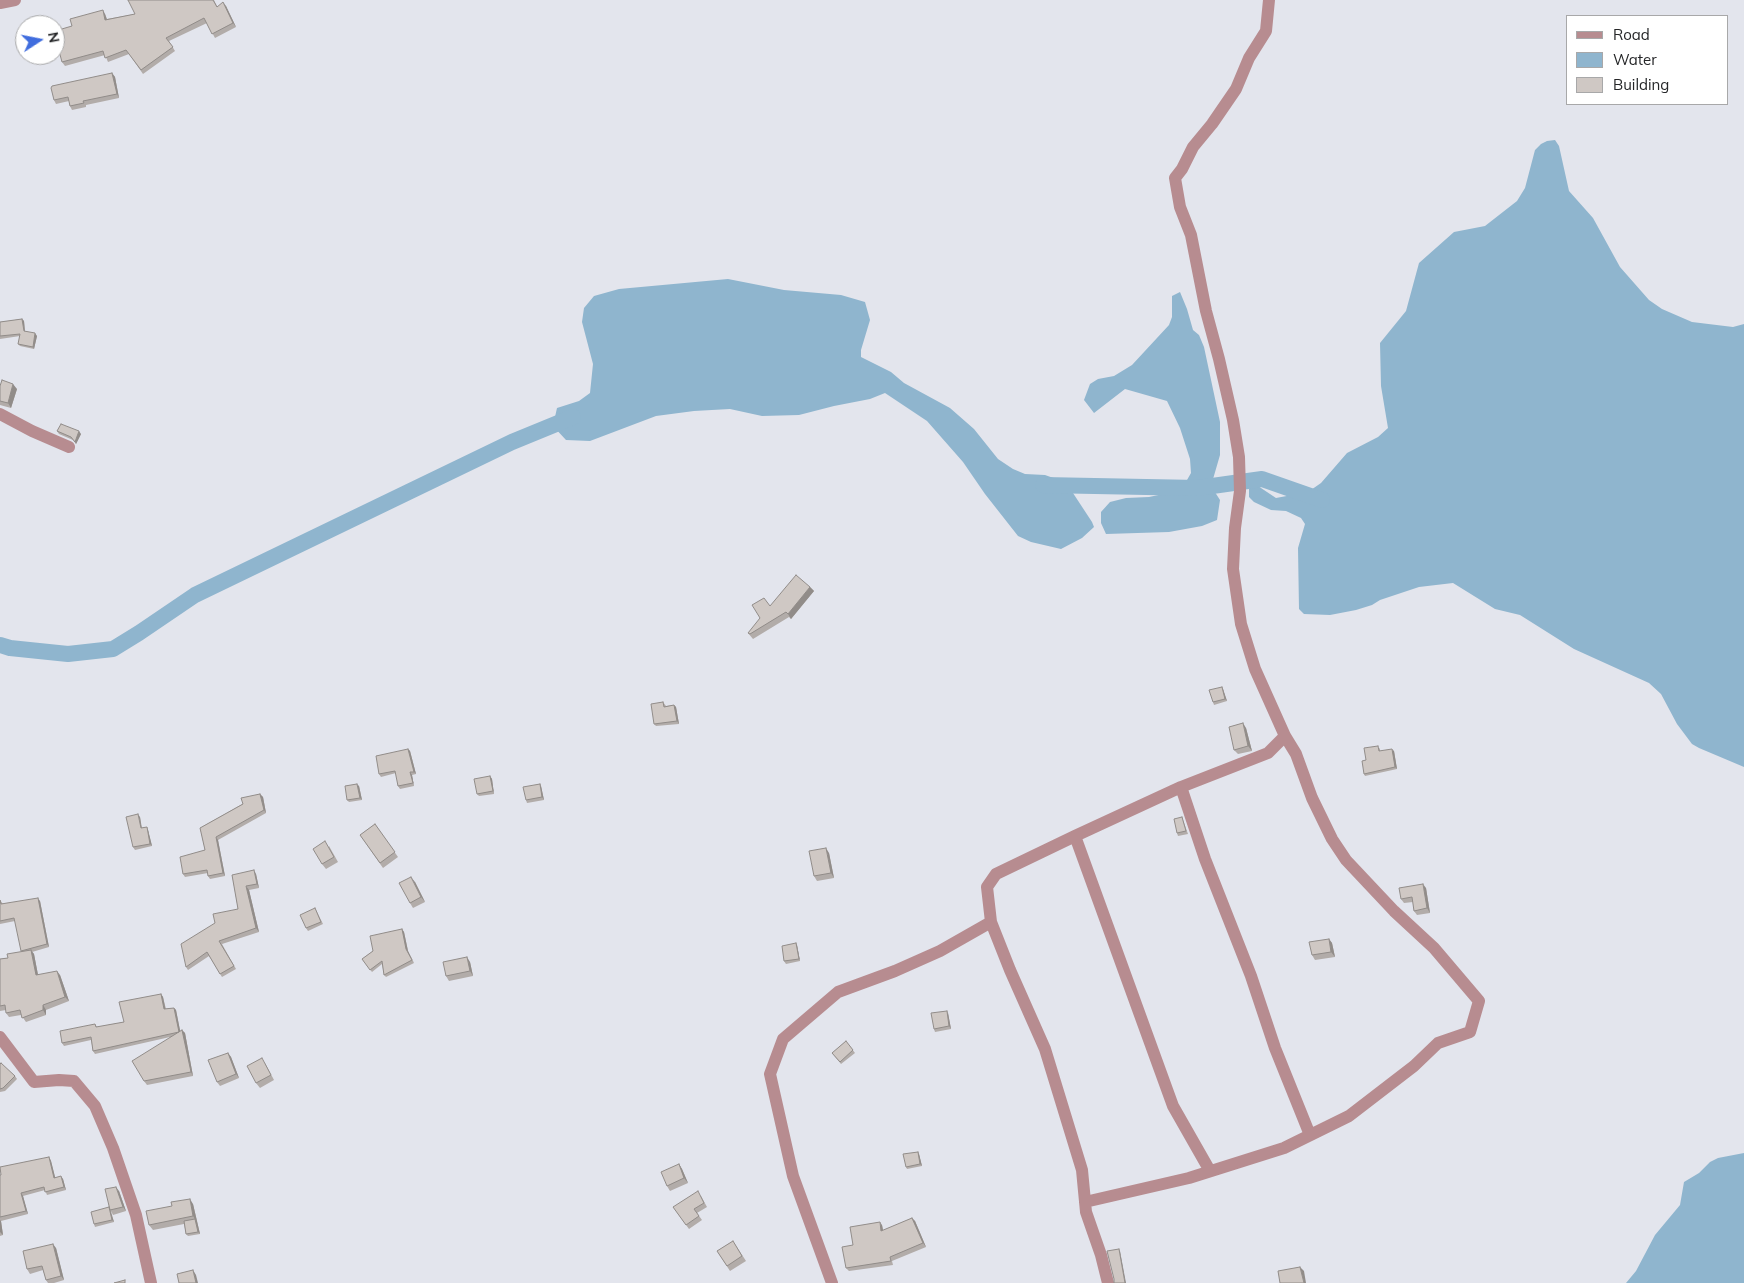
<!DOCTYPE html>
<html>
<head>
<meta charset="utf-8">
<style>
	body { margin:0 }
	#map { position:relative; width:1744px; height:1283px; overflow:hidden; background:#e3e5ed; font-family:Mulish,sans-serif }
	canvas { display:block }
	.legend { position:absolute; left:1566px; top:15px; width:162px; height:90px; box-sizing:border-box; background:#fff; border:1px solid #a8a8a9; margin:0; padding:6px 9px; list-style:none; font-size:15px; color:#252628 }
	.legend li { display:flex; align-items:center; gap:10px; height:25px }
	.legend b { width:25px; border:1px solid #a8a8a9 }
	.north { position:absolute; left:15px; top:15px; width:50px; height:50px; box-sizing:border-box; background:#fff; border:1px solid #a8a8a9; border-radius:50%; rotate:79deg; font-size:14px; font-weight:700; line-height:20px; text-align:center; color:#252628 }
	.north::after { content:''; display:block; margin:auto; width:18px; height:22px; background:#406dde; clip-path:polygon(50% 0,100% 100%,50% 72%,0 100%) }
</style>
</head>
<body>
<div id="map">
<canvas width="1744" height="1283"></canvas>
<ul class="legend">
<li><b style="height:6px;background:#b78c90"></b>Road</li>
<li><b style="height:14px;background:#8fb5ce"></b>Water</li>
<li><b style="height:14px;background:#cfc8c4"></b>Building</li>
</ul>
<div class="north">N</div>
</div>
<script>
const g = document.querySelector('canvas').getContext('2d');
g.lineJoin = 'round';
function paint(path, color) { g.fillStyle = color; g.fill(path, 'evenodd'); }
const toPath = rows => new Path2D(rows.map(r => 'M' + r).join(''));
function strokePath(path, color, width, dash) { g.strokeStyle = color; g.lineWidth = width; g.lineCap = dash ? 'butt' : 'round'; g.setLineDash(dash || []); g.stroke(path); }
const water = toPath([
	[1555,140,1559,146,1569,191,1593,218,1620,267,1649,300,1662,309,1692,322,1733,327,1744,324,1744,767,1699,748,1692,744,1677,724,1661,694,1649,683,1574,649,1520,615,1495,609,1453,583,1419,587,1380,600,1372,605,1356,610,1330,615,1304,614,1299,609,1298,548,1305,524,1301,518,1286,511,1271,510,1254,502,1249,497,1249,489,1255,484,1276,498,1308,492,1321,483,1347,453,1378,437,1388,428,1381,386,1380,343,1406,311,1419,263,1454,232,1485,226,1517,201,1525,188,1535,150,1541,144,1547,141],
	[728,279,784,290,841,295,865,302,870,320,861,350,861,357,891,372,904,383,950,408,974,429,998,459,1013,469,1025,474,1045,475,1059,480,1071,490,1092,522,1094,527,1082,538,1061,549,1031,542,1018,536,985,494,963,462,927,421,885,393,870,399,834,406,799,415,762,416,730,409,694,411,656,416,590,441,566,440,553,426,557,408,579,401,590,393,593,364,582,322,584,308,594,296,619,289],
	[1180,292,1187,309,1193,330,1199,335,1204,347,1220,422,1220,455,1211,486,1220,500,1217,520,1202,526,1169,532,1106,534,1101,523,1101,512,1110,502,1126,498,1149,497,1168,493,1183,487,1191,473,1190,459,1180,428,1167,401,1125,389,1094,413,1084,400,1090,384,1098,379,1114,376,1132,365,1169,325,1172,317,1172,296],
	[1744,1153,1744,1283,1626,1283,1636,1271,1655,1235,1680,1205,1684,1182,1699,1173,1710,1162,1718,1158]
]);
const canal = toPath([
	[1043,485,1198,488,1262,479,1322,500],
	[0,645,10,648,68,654,113,649,139,633,195,595,512,442,573,417]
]);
const minor = toPath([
	[0,3,15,0],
	[0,414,32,431,69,447],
	[1181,787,1205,859,1251,976,1275,1048,1310,1135],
	[1075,836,1173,1106,1210,1171],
	[0,1037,34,1082,59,1080,74,1081,95,1106,113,1148,136,1215,151,1283],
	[1085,1202,1189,1178,1284,1148,1349,1116,1414,1066,1438,1043,1470,1032,1479,1001,1434,948,1394,911,1346,860,1332,839,1312,798,1296,754,1285,736],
	[832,1283,793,1176,770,1074,783,1039,838,992,895,971,940,951,991,922],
	[1108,1283,1101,1255,1086,1212,1082,1170,1045,1049,1010,970,991,922,987,887,996,874,1075,836,1181,787,1268,753,1285,736,1255,669,1241,624,1233,569,1235,528,1240,491,1239,457,1233,420,1219,359,1206,311,1191,235,1180,207,1175,178,1182,169,1193,147,1212,124,1236,89,1249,58,1266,31,1269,0]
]);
const wall = toPath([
	[214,0,217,6,226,6,236,27,215,38,207,23,169,41,175,51,143,74,129,54,108,62,105,55,65,66,62,62,72,26,105,14,107,19],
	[25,37,25,55,35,55,25,57,24,55],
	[112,73,115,77,119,98,86,105,86,107,72,110,70,106,69,101,56,104,54,100],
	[22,319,24,321,25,331,37,336,34,349,20,346,18,344,20,336,0,339,0,322],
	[0,386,17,389,11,408,0,405],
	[57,431,81,434,76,444,73,440,59,434],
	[810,587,814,591,791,619,789,617,753,639,748,633],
	[1222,687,1223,689,1227,701,1214,705,1213,702],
	[663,702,666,706,674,705,676,707,679,724,656,726,654,724],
	[1246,728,1252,751,1238,754,1234,750],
	[1380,748,1380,751,1394,751,1397,769,1365,776,1364,774,1366,760],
	[408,749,410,751,416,774,412,775,414,786,400,789,398,786,396,773,381,777,379,774],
	[490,776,492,779,494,794,479,796,477,794],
	[540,784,541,786,544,800,527,803,526,800],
	[359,786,362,800,349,802,347,800],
	[260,794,263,797,266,813,218,840,225,876,210,879,208,876,208,873,185,877,183,874,205,850,200,828],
	[140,817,142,828,147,827,148,830,152,846,135,850,133,847],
	[1182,817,1183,820,1188,834,1178,836,1177,833],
	[375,824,398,857,383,868,360,835],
	[329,846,338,862,326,869,322,864],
	[829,853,834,878,817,881,814,876],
	[256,874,259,888,249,890,259,932,222,944,236,969,222,977,209,956,188,970,186,967,238,909,232,875],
	[415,882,425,902,413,908,410,903],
	[1426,888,1430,913,1417,915,1414,911,1413,902,1404,903,1401,899],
	[0,900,3,904,40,901,49,947,32,952,34,954,38,975,60,975,69,1001,46,1010,46,1015,26,1022,21,1015,9,1017,6,1013,6,1010,0,1011,0,959,8,958,22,951,15,921,0,924],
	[315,908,323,924,308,931,306,928],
	[402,929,404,932,408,951,414,963,386,977,384,975,382,964,372,972,362,959],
	[1329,939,1332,943,1335,957,1315,960,1312,955],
	[796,943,797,945,800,961,786,964,784,961],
	[470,962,473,976,449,981,446,976],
	[161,994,163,997,166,1009,174,1008,176,1010,180,1031,182,1030,185,1033,193,1076,147,1085,144,1081,170,1037,95,1054,93,1051,91,1040,64,1046,62,1043,95,1024,97,1027,124,1022],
	[948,1013,951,1029,935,1032,934,1029],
	[846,1041,855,1053,841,1064,832,1053],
	[228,1053,231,1057,239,1078,220,1086,217,1082],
	[265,1063,274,1080,260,1088,256,1083],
	[0,1064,15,1076,17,1079,5,1091,0,1092],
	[918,1152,919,1154,922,1166,907,1169,906,1167],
	[49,1157,51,1161,55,1177,63,1179,66,1190,47,1195,45,1190,23,1196,28,1214,1,1221,3,1235,0,1236,0,1175],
	[679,1164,682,1169,688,1183,670,1191,667,1186],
	[119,1191,126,1211,113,1215,111,1211,114,1222,95,1227,94,1224,110,1209],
	[701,1196,707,1207,697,1213,702,1220,689,1229,673,1207],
	[193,1204,200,1234,188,1236,186,1234,184,1224,153,1230,149,1225],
	[912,1218,915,1221,926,1247,892,1261,893,1265,849,1271,846,1268,853,1245,882,1225,883,1231],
	[733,1241,746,1261,730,1271,717,1251],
	[56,1248,64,1280,54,1283,48,1283,46,1280,43,1270,30,1274,27,1269]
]);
const shadedWall = toPath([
	[223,2,226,6,236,27,233,23],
	[103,10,105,14,108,23,105,20],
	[112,73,115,77,119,98,117,94],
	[22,319,24,321,25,333,24,331],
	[35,333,37,336,34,349,33,347],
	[13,384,17,389,11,408,8,403],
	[79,431,81,434,76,444,75,442],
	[810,587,814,591,791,619,788,614],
	[1222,687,1223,689,1227,701,1225,699],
	[674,705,676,707,679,724,677,721],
	[1243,723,1246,728,1252,751,1248,746],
	[408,749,410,751,416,774,414,772],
	[1392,749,1394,751,1397,769,1395,767],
	[410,772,412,775,414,786,413,783],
	[490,776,492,779,494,794,493,791],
	[357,784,359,786,362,800,360,798],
	[540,784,541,786,544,800,542,797],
	[260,794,263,797,266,813,264,810],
	[138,814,140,817,142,831,141,828],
	[147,827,148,830,152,846,150,844],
	[216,837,218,840,225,876,223,873],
	[826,848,829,853,834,878,831,873],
	[254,870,256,874,259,888,257,884],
	[411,877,415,882,425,902,421,897],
	[1423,884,1426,888,1430,913,1427,908],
	[246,886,249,890,259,932,256,928],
	[38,898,40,901,49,947,47,944],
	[402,929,404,932,408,951,414,963,406,949],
	[1329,939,1332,943,1335,957,1331,952],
	[796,943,797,945,800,961,799,959],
	[31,950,34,954,39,980,36,975],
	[467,957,470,962,473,976,470,971],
	[57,971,60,975,69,1001,65,997],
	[161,994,163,997,166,1012,164,1009],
	[43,1005,46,1010,46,1015,43,1010],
	[174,1008,176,1010,181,1035,179,1032],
	[947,1011,948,1013,951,1029,949,1026],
	[182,1030,185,1033,193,1076,191,1072],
	[228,1053,231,1057,239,1078,236,1074],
	[918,1152,919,1154,922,1166,920,1164],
	[49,1157,51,1161,56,1181,54,1178],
	[679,1164,682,1169,688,1183,684,1178],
	[61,1176,63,1179,66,1190,64,1187],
	[116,1187,119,1191,126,1211,123,1207],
	[21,1193,23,1196,28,1214,26,1211],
	[190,1199,193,1204,200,1234,198,1232,195,1219,193,1216],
	[109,1207,114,1222,112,1220],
	[912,1218,915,1221,926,1247,923,1243],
	[0,1220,1,1221,3,1235,0,1232],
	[880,1222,882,1225,884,1235,881,1231],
	[53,1244,56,1248,64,1280,61,1276],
	[1119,1249,1120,1251,1126,1283,1125,1283],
	[1300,1267,1304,1271,1306,1283,1304,1283],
	[193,1270,196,1275,198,1283,196,1283]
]);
const building = toPath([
	[128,0,213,0,217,7,223,2,233,23,212,34,204,18,166,38,173,47,141,70,126,50,105,58,103,51,62,62,55,36,55,31,72,26,70,19,103,10,105,20,135,14,128,0],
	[25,37,25,54,24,55,20,38,25,37],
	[112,73,117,94,83,101,84,103,70,106,68,97,54,100,51,88,52,86,112,73],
	[22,319,24,331,35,333,33,347,18,344,20,334,0,336,0,322,22,319],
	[2,380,13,384,8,403,0,401,0,386,2,380],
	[61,424,79,431,75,442,71,437,57,431,61,424],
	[796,575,810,587,788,614,786,612,750,634,748,633,760,618,752,605,764,598,770,606,796,575],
	[1222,687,1225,699,1213,702,1209,690,1222,687],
	[663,702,664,707,674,705,677,721,654,724,651,704,663,702],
	[1243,723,1248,746,1234,750,1229,727,1243,723],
	[1378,746,1379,751,1392,749,1395,767,1364,774,1362,761,1366,760,1364,748,1378,746],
	[408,749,414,772,410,772,413,783,398,786,395,771,379,774,376,756,408,749],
	[490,776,493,791,477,794,474,779,490,776],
	[357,784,360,798,347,800,345,786,357,784],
	[540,784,542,797,526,800,523,787,540,784],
	[260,794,264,810,216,837,223,873,208,876,207,870,183,874,180,857,205,850,200,828,243,804,241,798,260,794],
	[138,814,141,828,147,827,150,844,133,847,126,817,138,814],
	[1182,817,1186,831,1177,833,1174,819,1182,817],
	[375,824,395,852,380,863,360,835,375,824],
	[325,841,334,857,322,864,313,849,325,841],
	[826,848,831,873,814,876,809,851,826,848],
	[254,870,257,884,246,886,256,928,219,941,234,966,220,974,207,952,186,967,181,944,215,923,213,914,238,909,232,875,254,870],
	[411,877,421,897,410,903,399,883,411,877],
	[1423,884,1427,908,1414,911,1412,897,1401,899,1399,888,1423,884],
	[38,898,47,944,21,951,14,918,0,921,0,900,1,904,38,898],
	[315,908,321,922,306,928,300,915,315,908],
	[402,929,406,949,412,960,384,975,382,961,370,970,362,959,373,951,370,936,402,929],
	[1329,939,1331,952,1312,955,1309,942,1329,939],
	[796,943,799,959,784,961,782,946,796,943],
	[31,950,36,975,57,971,65,997,43,1005,43,1010,22,1018,20,1010,6,1013,5,1005,0,1006,0,959,8,958,7,954,31,950],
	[467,957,470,971,446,976,443,962,467,957],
	[161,994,164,1009,174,1008,179,1032,93,1051,91,1037,62,1043,60,1031,95,1024,96,1027,124,1022,119,1002,161,994],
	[947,1011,949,1026,934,1029,931,1013,947,1011],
	[182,1030,191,1072,144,1081,132,1061,182,1030],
	[846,1041,853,1050,840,1062,832,1053,846,1041],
	[228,1053,236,1074,217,1082,208,1060,228,1053],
	[262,1058,271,1075,256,1083,247,1066,262,1058],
	[1,1063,15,1076,3,1088,0,1089,0,1064,1,1063],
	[918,1152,920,1164,906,1167,903,1154,918,1152],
	[49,1157,54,1178,61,1176,64,1187,45,1192,44,1187,21,1193,26,1211,0,1217,0,1175,1,1175,0,1167,49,1157],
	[679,1164,684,1178,667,1186,661,1172,679,1164],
	[116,1187,123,1207,110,1210,105,1189,116,1187],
	[698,1191,704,1203,694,1209,699,1216,686,1225,673,1207,698,1191],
	[190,1199,193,1216,149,1225,146,1211,172,1206,171,1202,190,1199],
	[109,1207,112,1220,94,1224,91,1212,109,1207],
	[912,1218,923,1243,890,1257,891,1261,846,1268,842,1247,853,1245,850,1227,880,1222,881,1231,912,1218],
	[195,1219,198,1232,186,1234,184,1221,195,1219],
	[733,1241,742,1256,727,1266,717,1251,733,1241],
	[53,1244,61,1276,46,1280,42,1266,27,1269,23,1251,53,1244],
	[1119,1249,1125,1283,1114,1283,1114,1279,1107,1251,1119,1249],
	[1300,1267,1304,1283,1280,1283,1278,1271,1300,1267],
	[193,1270,196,1283,179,1283,177,1274,193,1270],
	[125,1280,125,1283,114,1283,125,1280]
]);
paint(water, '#8fb5ce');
strokePath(canal, '#8fb5ce', 16);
strokePath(minor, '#b78c90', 12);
paint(wall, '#b2aca9');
paint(shadedWall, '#918c89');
paint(building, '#cfc8c4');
strokePath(building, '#918c89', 1);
</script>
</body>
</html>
